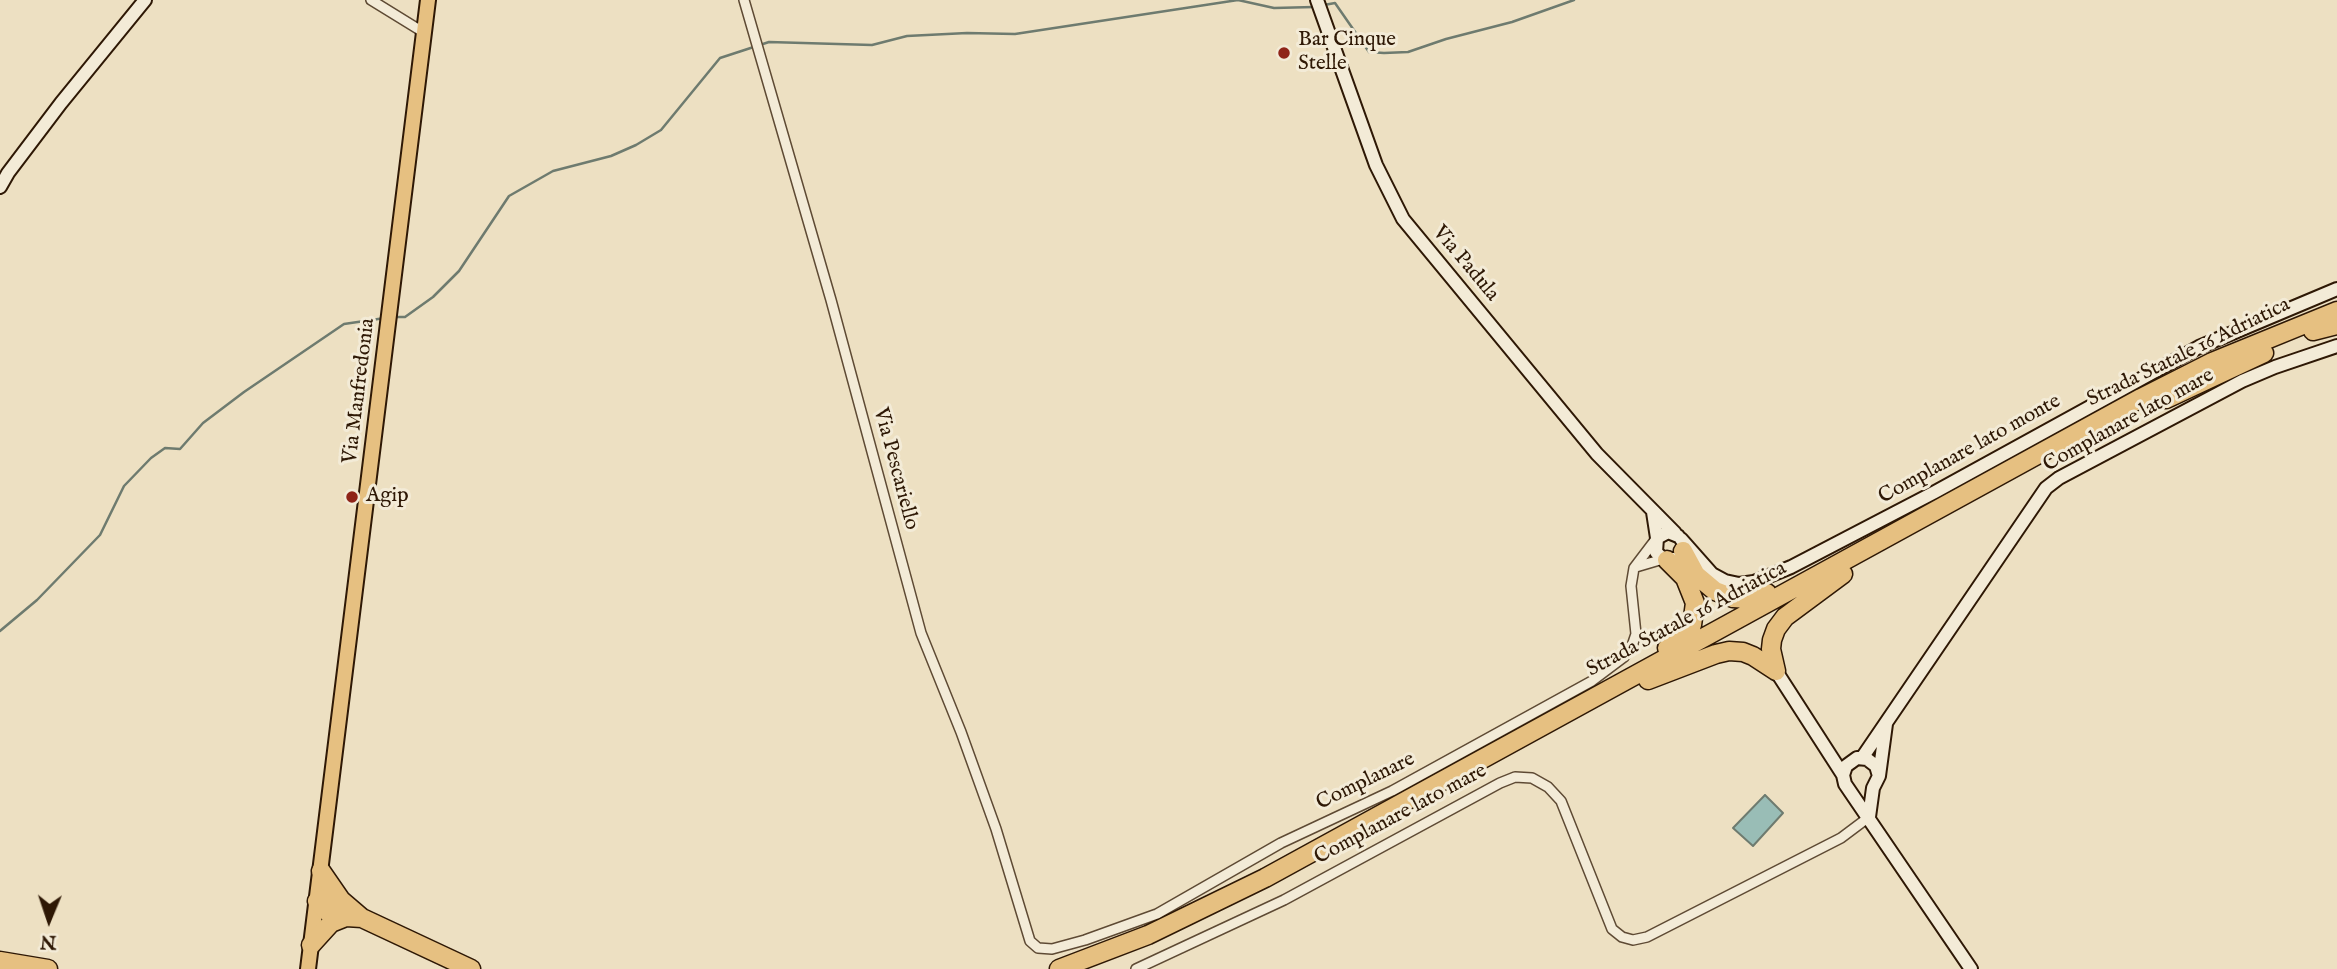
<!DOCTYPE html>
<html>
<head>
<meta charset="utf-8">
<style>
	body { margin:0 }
	#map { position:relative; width:2337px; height:969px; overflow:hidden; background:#ede0c2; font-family:"IM FELL English",serif }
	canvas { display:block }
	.north { position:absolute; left:14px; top:885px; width:70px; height:70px; -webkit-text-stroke:5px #f3ebd7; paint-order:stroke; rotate:182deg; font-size:19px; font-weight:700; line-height:28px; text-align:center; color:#2e1805 }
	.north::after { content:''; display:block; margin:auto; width:24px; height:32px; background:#2e1805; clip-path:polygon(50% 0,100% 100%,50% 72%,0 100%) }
</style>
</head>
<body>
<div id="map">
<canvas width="2337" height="969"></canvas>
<div class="north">N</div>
</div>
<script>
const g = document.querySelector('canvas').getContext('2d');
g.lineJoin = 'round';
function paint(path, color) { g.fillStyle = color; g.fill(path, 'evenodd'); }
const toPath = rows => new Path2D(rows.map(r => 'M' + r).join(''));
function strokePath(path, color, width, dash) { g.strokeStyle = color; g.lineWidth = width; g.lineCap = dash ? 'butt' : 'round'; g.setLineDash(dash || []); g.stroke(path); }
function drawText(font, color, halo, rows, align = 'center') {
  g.font = font + ' "IM FELL English",serif'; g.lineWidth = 6; g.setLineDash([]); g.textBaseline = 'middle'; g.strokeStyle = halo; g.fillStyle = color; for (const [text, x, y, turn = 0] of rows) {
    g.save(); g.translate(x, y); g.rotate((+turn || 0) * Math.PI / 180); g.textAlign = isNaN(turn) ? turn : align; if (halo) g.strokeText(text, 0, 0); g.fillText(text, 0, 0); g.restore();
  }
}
const water = toPath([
	[1765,795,1783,813,1753,846,1733,828,1765,795]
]);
const stream = toPath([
	[1324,5,1335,3,1369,52,1384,53,1408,52,1446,39,1512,22,1574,0],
	[395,317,405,317,433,297,459,271,509,196,553,171,611,156,636,145,661,130,720,58,769,42,872,45,907,36,967,33,1015,34,1238,0,1274,8,1314,7],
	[0,631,37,600,100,535,124,486,151,458,165,448,180,449,203,423,244,392,344,324,385,318]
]);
const street = toPath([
	[371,0,423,32],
	[744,0,831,300,921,633,961,732,996,829,1030,941,1038,948,1052,949,1085,940,1157,914,1281,843,1392,791,1592,681,1624,657,1632,646,1636,634,1631,586,1634,568,1656,539],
	[1636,567,1663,559],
	[1136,969,1284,900,1500,783,1515,777,1532,778,1548,787,1561,801,1612,929,1622,937,1633,940,1647,937,1841,838,1869,817]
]);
const secondary = toPath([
	[1317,0,1376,165,1403,219,1597,454,1675,533],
	[0,187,8,173,61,103,145,0],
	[1653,512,1657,538,1656,552,1663,559,1674,559],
	[1657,538,1668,532,1678,536],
	[1681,539,1712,574,1725,581,1739,584,1754,582,1791,567,1935,492,2199,347,2337,289],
	[1776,671,1843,775,1845,784,1971,969],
	[1862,758,2046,488,2059,478,2242,381,2275,367,2337,346],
	[1843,775,1846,766,1857,758,1867,759,1876,766,1879,776,1873,788,1869,817],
	[1879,776,1886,724]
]);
const primary = toPath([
	[308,969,428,0]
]);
const highway = toPath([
	[2313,331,2337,325],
	[2166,399,2264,353],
	[1683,551,1696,575,1715,591,1733,598,1749,599,1767,593],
	[1667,560,1685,578,1695,603,1692,625,1667,648],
	[1776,671,1771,649,1772,640,1776,629,1785,617,1843,574],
	[1648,680,1716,654,1729,651,1743,652,1753,656,1776,671],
	[321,871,341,900,362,918,471,969],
	[341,900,330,898,317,901,326,911,346,917,362,918],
	[311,945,331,923,346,917],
	[0,961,48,969],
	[1059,969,1148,935,1265,878,2141,398,2212,362,2337,311]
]);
const markers = [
	[1284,53,7,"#8f2418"],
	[352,497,7,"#8f2418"]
];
const poiNames = [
	["Bar Cinque",1298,41],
	["Stelle",1298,65],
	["Agip",366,497]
];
const streetNames = [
	["Via Padula",1465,264,50],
	["Strada Statale 16 Adriatica",2189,353,-26],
	["Via Manfredonia",360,391,-83],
	["Complanare lato mare",2129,421,-29],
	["Complanare lato monte",1970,450,-29],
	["Via Pescariello",895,469,75],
	["Strada Statale 16 Adriatica",1687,620,-28],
	["Complanare",1366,782,-26],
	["Complanare lato mare",1401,815,-28]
];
paint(water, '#99bdb6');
strokePath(water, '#6e7b6f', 2);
strokePath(stream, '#6e7b6f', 2.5);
strokePath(street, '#5e4a34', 12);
strokePath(secondary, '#2e1805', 16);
strokePath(primary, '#2e1805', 18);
strokePath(highway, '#2e1805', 21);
strokePath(street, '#f3ebd7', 9);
strokePath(secondary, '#f3ebd7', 12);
strokePath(primary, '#e6c081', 14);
strokePath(highway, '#e6c081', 18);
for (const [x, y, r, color] of markers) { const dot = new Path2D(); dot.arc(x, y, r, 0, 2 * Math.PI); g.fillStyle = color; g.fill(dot); strokePath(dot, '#f3ebd7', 2.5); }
drawText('21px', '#2e1805', '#f3ebd7', poiNames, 'left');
drawText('21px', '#2e1805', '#f3ebd7', streetNames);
</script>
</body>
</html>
